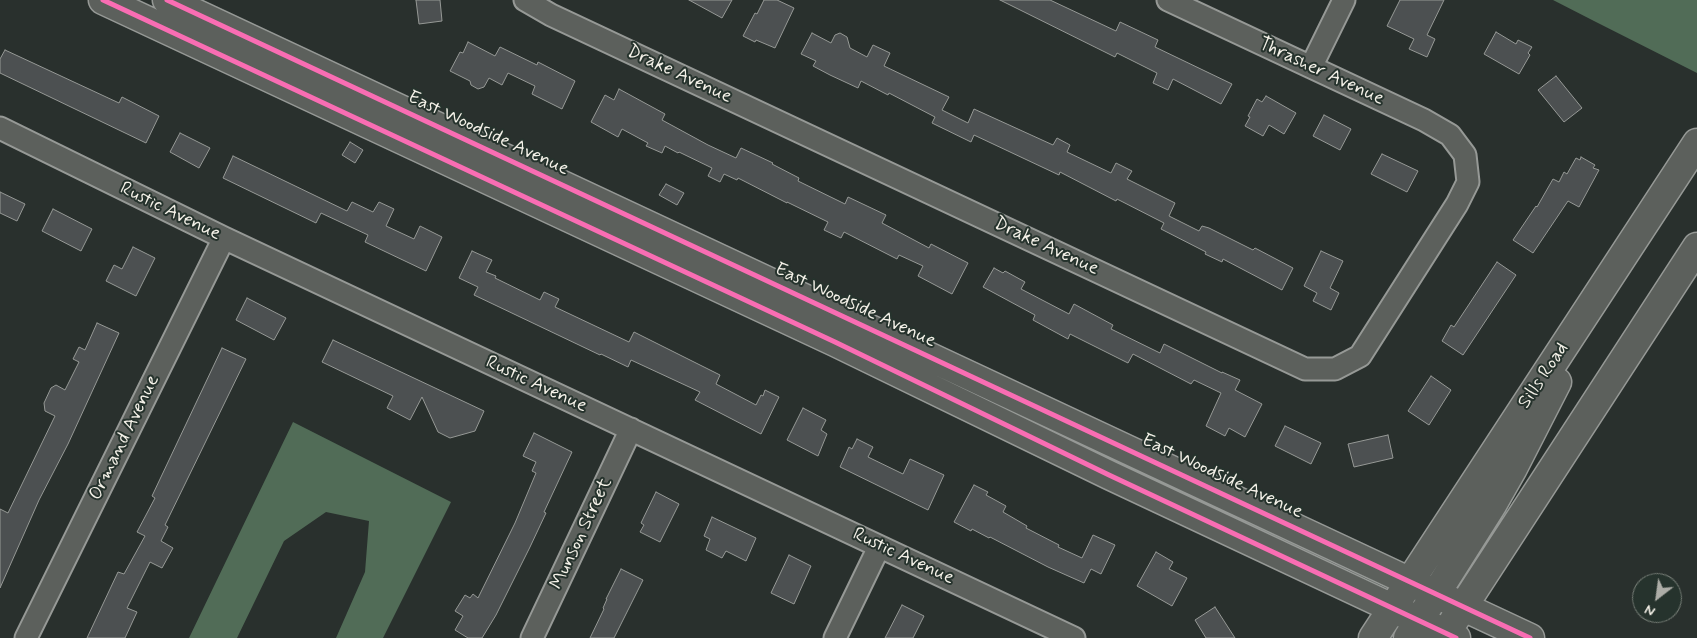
<!DOCTYPE html>
<html>
<head>
<meta charset="utf-8">
<style>
	body { margin:0 }
	#map { position:relative; width:1697px; height:638px; overflow:hidden; background:#29302d; font-family:Mynerve,sans-serif }
	canvas { display:block }
	.north { position:absolute; left:1632px; top:573px; width:50px; height:50px; box-sizing:border-box; background:#26332d; border:1px solid #787f78; border-radius:50%; rotate:210deg; font-size:14px; font-weight:700; line-height:20px; text-align:center; color:#f4f1e8 }
	.north::after { content:''; display:block; margin:auto; width:18px; height:22px; background:#adada7; clip-path:polygon(50% 0,100% 100%,50% 72%,0 100%) }
</style>
</head>
<body>
<div id="map">
<canvas width="1697" height="638"></canvas>
<div class="north">N</div>
</div>
<script>
const g = document.querySelector('canvas').getContext('2d');
g.lineJoin = 'round';
function paint(path, color) { g.fillStyle = color; g.fill(path, 'evenodd'); }
const toPath = rows => new Path2D(rows.map(r => 'M' + r).join(''));
function strokePath(path, color, width, dash) { g.strokeStyle = color; g.lineWidth = width; g.lineCap = dash ? 'butt' : 'round'; g.setLineDash(dash || []); g.stroke(path); }
function drawText(font, color, halo, rows, align = 'center') {
  g.font = font + ' Mynerve,sans-serif'; g.lineWidth = 4; g.setLineDash([]); g.textBaseline = 'middle'; g.strokeStyle = halo; g.fillStyle = color; for (const [text, x, y, turn = 0] of rows) {
    g.save(); g.translate(x, y); g.rotate((+turn || 0) * Math.PI / 180); g.textAlign = isNaN(turn) ? turn : align; if (halo) g.strokeText(text, 0, 0); g.fillText(text, 0, 0); g.restore();
  }
}
const green = toPath([
	[1553,0,1697,0,1697,73,1594,21],
	[293,422,451,502,383,638,336,638,365,572,369,521,326,512,284,541,237,638,189,638]
]);
const building = toPath([
	[416,0,440,0,442,21,419,24,416,0],
	[689,0,732,0,722,18,689,0],
	[764,0,777,0,794,8,775,48,756,40,755,42,743,36,755,13,757,14,764,0],
	[1000,0,1050,0,1116,31,1120,22,1158,40,1155,47,1232,84,1221,104,1173,79,1168,90,1153,83,1157,73,1117,53,1115,57,1000,0],
	[1400,0,1444,0,1427,35,1435,39,1427,57,1409,49,1414,39,1387,26,1400,0],
	[1496,32,1516,44,1518,40,1532,47,1528,53,1530,55,1519,74,1484,54,1496,32],
	[812,33,831,43,835,35,840,33,847,37,850,48,867,57,873,45,890,53,884,66,949,97,942,110,968,123,974,109,1053,145,1057,138,1070,145,1067,152,1111,173,1116,163,1132,171,1127,179,1175,203,1169,216,1199,231,1202,226,1209,228,1253,250,1255,248,1293,268,1282,290,1223,259,1222,262,1205,254,1206,252,1161,229,1164,223,1117,199,1116,201,1060,172,1059,175,974,135,971,142,932,123,935,117,889,93,888,95,861,81,858,88,830,75,813,66,816,61,801,54,812,33],
	[468,42,495,56,500,47,537,65,538,62,575,81,562,109,532,94,535,86,508,73,502,85,489,78,484,87,478,89,471,85,470,81,450,71,460,52,463,53,468,42],
	[5,50,119,103,122,97,159,116,146,143,0,73,0,59,5,50],
	[1556,76,1582,108,1564,122,1538,90,1556,76],
	[619,89,665,114,662,120,708,145,736,158,741,148,773,163,772,164,799,178,798,181,845,204,848,197,886,215,882,223,929,248,931,244,968,263,952,294,918,276,923,266,899,255,897,259,844,232,841,238,824,230,828,222,787,202,787,203,738,178,737,180,724,174,720,182,708,176,712,168,679,152,678,153,665,146,662,153,646,146,648,143,622,129,618,137,591,122,605,95,614,100,619,89],
	[1266,96,1296,113,1284,134,1269,125,1263,136,1245,126,1250,117,1248,116,1257,99,1262,102,1266,96],
	[1324,115,1351,129,1340,150,1313,136,1324,115],
	[180,133,210,148,199,168,170,152,180,133],
	[350,142,363,150,355,163,342,155,350,142],
	[1382,154,1418,171,1407,192,1371,174,1382,154],
	[233,156,347,211,352,202,373,212,379,202,394,209,386,226,414,239,420,226,442,237,426,271,365,242,368,235,321,213,316,223,223,178,233,156],
	[1581,157,1595,165,1593,168,1599,170,1579,207,1568,201,1533,253,1513,240,1536,206,1537,207,1553,179,1559,182,1564,172,1567,174,1576,158,1580,160,1581,157],
	[666,184,684,193,677,205,659,195,666,184],
	[0,192,25,204,17,221,0,213,0,192],
	[53,209,92,229,81,251,42,231,53,209],
	[133,247,155,258,136,296,106,281,114,265,122,269,133,247],
	[472,251,492,260,486,272,496,276,495,278,540,300,544,292,559,299,555,307,629,342,634,332,720,375,716,384,756,405,761,395,763,396,765,390,779,397,761,434,695,400,700,392,631,360,628,367,601,354,600,355,474,295,478,287,459,278,472,251],
	[1321,251,1343,261,1330,288,1339,293,1331,310,1313,301,1317,293,1304,286,1321,251],
	[1497,262,1516,275,1463,355,1442,341,1451,325,1454,327,1497,262],
	[994,268,1003,273,1005,271,1025,282,1021,289,1069,314,1074,304,1113,325,1111,329,1160,353,1164,344,1222,373,1222,372,1240,380,1235,390,1262,404,1245,437,1229,428,1225,436,1206,426,1221,393,1194,380,1191,384,1133,354,1128,363,1070,334,1068,339,1033,320,1035,315,983,287,994,268],
	[247,298,286,318,274,340,236,320,247,298],
	[97,323,119,333,68,444,39,500,0,588,0,509,8,513,55,416,45,411,44,403,51,388,56,385,65,390,79,362,73,359,79,347,85,350,97,323],
	[333,340,484,411,475,431,450,438,438,432,422,397,410,420,387,408,393,396,322,362,333,340],
	[222,348,246,359,165,525,168,527,161,541,173,548,162,568,150,562,127,608,137,612,125,638,87,638,118,572,124,574,145,536,137,532,155,498,152,496,222,348],
	[1431,376,1451,390,1429,425,1408,411,1431,376],
	[803,408,826,420,821,430,827,434,818,456,787,440,803,408],
	[1285,426,1321,443,1311,464,1275,446,1285,426],
	[534,433,572,452,544,512,546,513,530,547,496,615,482,638,468,638,455,630,463,616,455,611,465,595,470,598,473,594,478,598,515,523,536,473,532,471,536,462,523,456,534,433],
	[1388,435,1393,458,1354,467,1348,444,1388,435],
	[857,439,873,447,868,457,903,474,910,459,944,475,928,510,840,467,849,447,852,449,857,439],
	[974,485,988,492,986,495,1006,506,1003,512,1027,526,1026,528,1059,545,1058,547,1082,558,1093,535,1115,545,1101,574,1091,569,1084,583,1048,567,990,537,989,538,972,529,971,531,954,522,974,485],
	[656,492,679,504,660,542,640,532,644,525,641,523,656,492],
	[712,517,756,538,746,561,726,551,722,558,706,550,710,539,704,536,712,517],
	[1156,552,1173,562,1169,569,1187,578,1172,606,1137,586,1156,552],
	[789,555,811,566,794,604,771,593,789,555],
	[621,569,643,580,614,638,590,638,604,609,603,608,607,599,606,599,621,569],
	[902,605,924,616,913,638,885,638,902,605],
	[1215,607,1235,638,1206,638,1195,620,1215,607]
]);
const minor = toPath([
	[525,0,551,15,1305,369,1335,369,1360,356,1457,204,1468,182,1465,155,1450,135,1424,120,1168,0],
	[1311,67,1344,0],
	[0,128,224,238,1074,638],
	[26,638,224,238],
	[532,638,631,429],
	[835,638,879,547]
]);
const major = toPath([
	[103,0,835,342,1109,475,1456,638],
	[167,0,1530,638],
	[1453,622,1697,247],
	[1373,638,1697,143],
	[1408,638,1492,505,1513,468,1557,382]
]);
const cycleway = toPath([
	[103,0,835,342,1109,475,1456,638],
	[167,0,1530,638]
]);
const streetNames = [
	["Thrasher Avenue",1321,72,25],
	["Drake Avenue",679,75,25],
	["East Woodside Avenue",488,134,25],
	["Rustic Avenue",170,212,26],
	["Drake Avenue",1046,247,25],
	["East Woodside Avenue",855,306,25],
	["Sills Road",1544,376,-56],
	["Rustic Avenue",536,385,25],
	["Ormand Avenue",125,438,-64],
	["East Woodside Avenue",1222,477,25],
	["Munson Street",582,534,-65],
	["Rustic Avenue",903,557,25]
];
paint(green, '#516c57');
paint(building, '#4c5051');
strokePath(building, '#969996', 1);
strokePath(minor, '#969996', 25);
strokePath(major, '#969996', 31);
strokePath(minor, '#5c605c', 21);
strokePath(major, '#5c605c', 28);
strokePath(cycleway, '#f96db3', 5);
drawText('19px', '#f4f1e8', '#26332d', streetNames);
</script>
</body>
</html>
